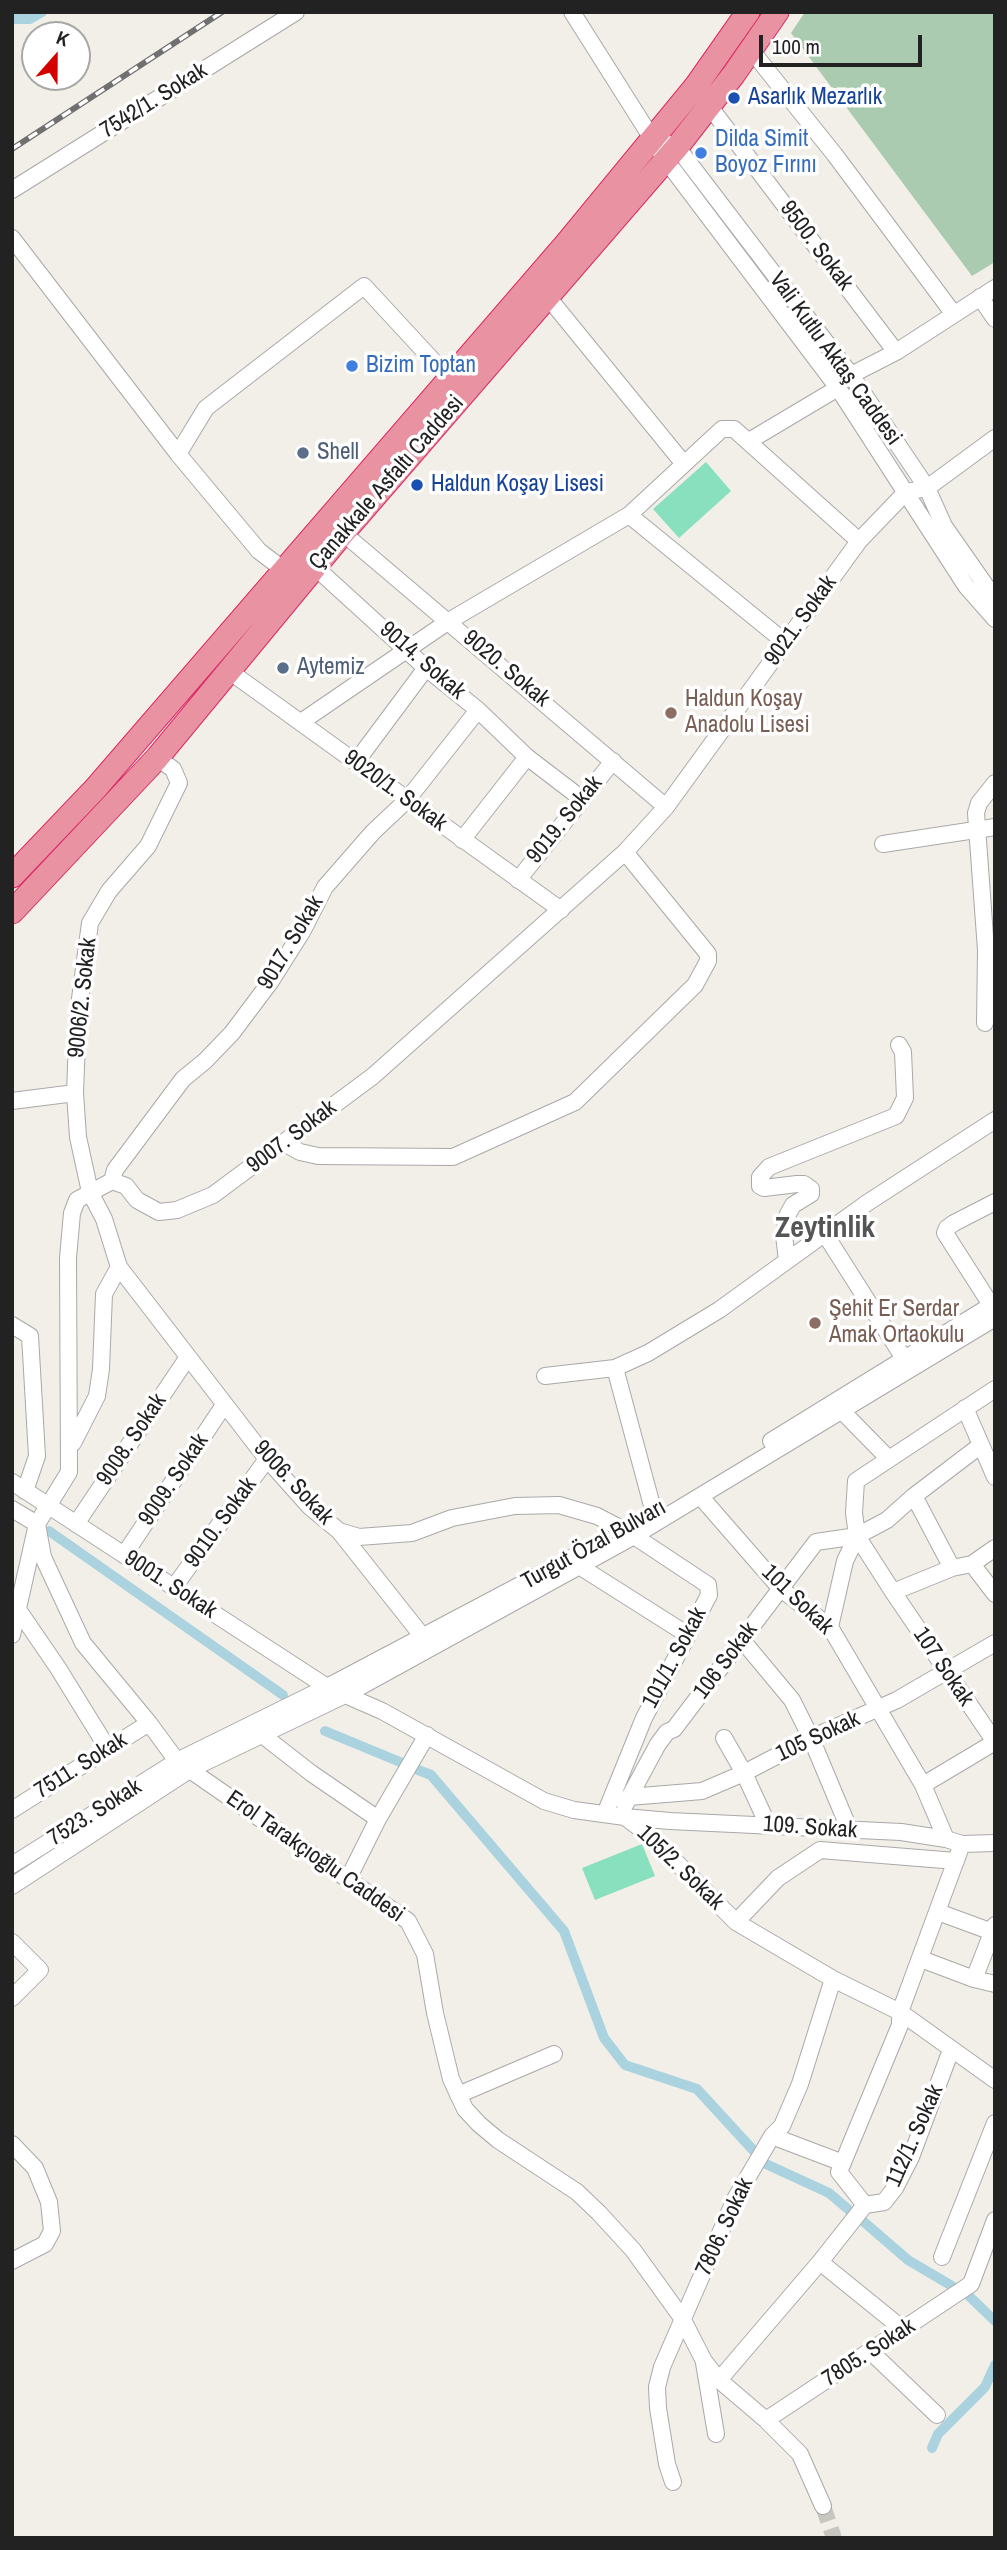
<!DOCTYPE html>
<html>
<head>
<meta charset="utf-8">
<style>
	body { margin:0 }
	#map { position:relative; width:1007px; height:2550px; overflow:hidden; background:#f2efe9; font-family:"Archivo Narrow",sans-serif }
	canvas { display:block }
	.frame { position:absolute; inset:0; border:14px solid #222; pointer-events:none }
	.north { position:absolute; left:21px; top:21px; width:70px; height:70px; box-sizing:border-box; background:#fff; border:2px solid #a7a7a7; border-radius:50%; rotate:21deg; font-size:19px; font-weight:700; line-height:28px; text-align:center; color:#222 }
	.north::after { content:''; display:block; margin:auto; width:24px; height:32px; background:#d40000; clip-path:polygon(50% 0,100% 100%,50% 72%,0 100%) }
	.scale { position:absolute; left:759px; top:35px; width:163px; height:32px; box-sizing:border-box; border:4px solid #222; border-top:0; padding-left:9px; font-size:21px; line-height:24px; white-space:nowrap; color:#222; -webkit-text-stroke:5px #fff; paint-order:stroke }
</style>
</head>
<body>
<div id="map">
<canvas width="1007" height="2550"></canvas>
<div class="frame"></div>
<div class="north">K</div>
<div class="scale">100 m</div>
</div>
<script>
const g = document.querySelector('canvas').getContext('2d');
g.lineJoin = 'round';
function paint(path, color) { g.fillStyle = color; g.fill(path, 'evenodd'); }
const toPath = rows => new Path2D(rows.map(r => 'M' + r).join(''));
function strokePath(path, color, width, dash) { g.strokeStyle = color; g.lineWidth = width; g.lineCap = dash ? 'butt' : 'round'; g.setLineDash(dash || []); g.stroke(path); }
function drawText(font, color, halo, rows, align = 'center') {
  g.font = font + ' "Archivo Narrow",sans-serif'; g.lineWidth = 7; g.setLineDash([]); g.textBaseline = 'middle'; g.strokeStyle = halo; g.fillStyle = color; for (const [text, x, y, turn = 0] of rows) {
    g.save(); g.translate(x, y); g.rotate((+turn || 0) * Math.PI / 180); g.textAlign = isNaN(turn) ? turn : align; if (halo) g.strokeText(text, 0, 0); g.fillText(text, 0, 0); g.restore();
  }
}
const cemetery = toPath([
	[805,12,995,12,995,262,972,276,791,33]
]);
const pitch = toPath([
	[706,462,731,491,679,538,653,509],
	[642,1844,655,1876,595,1900,582,1868]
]);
const canal = toPath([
	[12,19,30,19,42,12],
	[49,1531,283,1695],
	[325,1731,400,1762],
	[418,1770,431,1775,564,1931,604,2038,625,2065,697,2089,753,2150],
	[766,2164,829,2193,849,2210],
	[864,2222,908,2260,952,2286],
	[970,2297,995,2321],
	[932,2448,938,2434,985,2387,995,2365]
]);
const minorTunnel = toPath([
	[823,2506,834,2538]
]);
const minor = toPath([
	[572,12,665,159,838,388,966,586,995,619],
	[751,50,835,155,953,313],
	[710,107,896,352],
	[669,144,677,147,851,375,927,488,944,526,995,599],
	[12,190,296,12],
	[12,238,178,454,259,551,284,570],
	[547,296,684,464],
	[980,297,995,319],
	[851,375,896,352,995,288],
	[749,441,838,388],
	[178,454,206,408,364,286,449,378],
	[629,515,786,643],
	[343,533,666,807],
	[315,567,426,668,478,710,527,757,582,799],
	[229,671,561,910],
	[301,722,449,621,629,515,722,429,734,429,859,541],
	[157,758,173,769,179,783,148,846,109,891,90,923,78,1014,75,1093,78,1137,90,1192,104,1219,119,1267,267,1459,309,1506,339,1531,359,1537,412,1533,452,1518,515,1506,559,1505,597,1516,624,1530],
	[356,762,426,668],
	[462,840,527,757],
	[883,844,995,827],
	[518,880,613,761],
	[985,1023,986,950,976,813,979,803,995,783],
	[12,1101,75,1093],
	[284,1143,300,1152,318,1156,453,1157,575,1102,695,985,708,961,708,954,625,852],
	[112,1181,115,1170,183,1079,205,1061,232,1033,271,981,302,932,325,887,373,832,407,800,478,710],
	[995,1202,954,1223,947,1228,945,1233,991,1305,995,1307],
	[825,1234,903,1357],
	[787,1261,784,1235,788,1214,793,1205,811,1194,811,1189,804,1184,797,1184,764,1188,760,1186,760,1177,769,1167,896,1116,905,1098,903,1052,899,1045],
	[12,1325,30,1336,37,1456,25,1491],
	[615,1368,654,1513],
	[545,1376,615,1368,648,1353,719,1310,867,1203,995,1120],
	[995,1389,856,1481,854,1513,857,1536,893,1592,952,1568,972,1564,995,1548],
	[837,1406,888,1458],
	[965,1408,995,1477],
	[771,1441,995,1303],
	[73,1443,97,1396,101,1369,104,1294,119,1267],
	[12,1482,327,1687,382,1711,544,1801,574,1810,625,1817,649,1835,736,1922,833,1979,900,2012,995,2080],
	[700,1496,781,1589,830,1627,923,1785],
	[914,1496,952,1568],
	[12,1509,37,1524,43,1557,83,1643,149,1723,177,1761,408,1921,425,1954,435,2013,451,2079,465,2109,479,2124,498,2140,577,2192,599,2213,633,2250,682,2318,704,2361,719,2380,766,2420,800,2454,823,2506],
	[76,1524,188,1357],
	[339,1531,423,1637],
	[124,1555,224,1405],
	[972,1564,995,1594],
	[579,1566,688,1635],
	[174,1587,267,1459],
	[893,1592,995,1742,923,1785,946,1839],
	[19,1611,58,1668,108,1749],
	[830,1627,845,1561,857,1536,887,1520,914,1496,981,1445],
	[12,1635,37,1524,69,1472,68,1258,72,1213,77,1200,112,1181,126,1186,137,1200,159,1212,177,1210,213,1195,373,1076,625,852,666,807,859,541,906,492,927,488,995,438],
	[742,1640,792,1700,811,1738,850,1831],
	[261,1734,311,1773,378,1819],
	[724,1738,744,1773,768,1825],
	[629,1797,702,1791,744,1773,811,1738,897,1700,995,1643],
	[625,1805,658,1744,667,1732,674,1729,816,1542,857,1536],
	[12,1810,149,1723],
	[605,1814,644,1718,709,1595,708,1585,634,1536],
	[625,1817,670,1821,901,1832,946,1839,962,1844,995,1843],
	[12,1865,177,1761,327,1687,592,1547],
	[348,1879,378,1819,427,1735],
	[12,1886,191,1769,347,1694,634,1536,995,1318],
	[938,1912,995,1933],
	[736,1922,778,1878,820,1850,956,1861],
	[12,1942,40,1970,12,1998],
	[921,1959,974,1979,995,1984],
	[974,1979,995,1925],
	[458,2095,554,2054],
	[772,2136,843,2163],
	[12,2144,35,2168,49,2202,52,2231,45,2244,12,2261],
	[865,2205,839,2172,900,2025,900,2012,962,1844],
	[865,2205,884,2202,895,2188,911,2157,951,2050],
	[942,2257,995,2123],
	[820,2262,904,2330],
	[870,2351,937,2415],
	[704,2363,716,2434],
	[719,2380,820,2262,865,2205],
	[766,2420,971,2284,995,2220],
	[673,2482,667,2464,658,2408,657,2387,662,2367,735,2199,772,2136,782,2126,800,2084,833,1979]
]);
const highway = toPath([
	[12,876,95,789,566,244,696,86,748,12],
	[12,912,157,758,343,533,677,147,734,74,777,12]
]);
const rail = toPath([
	[12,149,222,12]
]);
const markers = [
	[734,98,7,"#1a4fb4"],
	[701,153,7,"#3f7fe0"],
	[352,366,7,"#3f7fe0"],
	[303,453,7,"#5c6f8a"],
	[417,485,7,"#1a4fb4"],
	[283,668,7,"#5c6f8a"],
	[671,713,7,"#8d6e63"],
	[815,1323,7,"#8d6e63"]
];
const transitNames = [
	["Asarlık Mezarlık",748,98],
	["Haldun Koşay Lisesi",431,485]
];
const streetNames = [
	["7542/1. Sokak",154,101,-32],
	["9500. Sokak",816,246,53],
	["Vali Kutlu Aktaş Caddesi",835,359,54],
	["Çanakkale Asfaltı Caddesi",387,483,-49],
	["9021. Sokak",801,621,-54],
	["9014. Sokak",422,661,41],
	["9020. Sokak",506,669,40],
	["9020/1. Sokak",395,791,36],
	["9019. Sokak",565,820,-51],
	["9017. Sokak",291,943,-59],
	["9006/2. Sokak",83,998,-84],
	["9007. Sokak",292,1137,-37],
	["9008. Sokak",132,1440,-56],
	["9009. Sokak",174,1480,-56],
	["9006. Sokak",293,1483,47],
	["9010. Sokak",221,1523,-54],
	["Turgut Özal Bulvarı",594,1545,-29],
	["9001. Sokak",170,1585,33],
	["101 Sokak",797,1600,44],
	["101/1. Sokak",675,1658,-62],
	["106 Sokak",726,1661,-53],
	["107 Sokak",943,1667,56],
	["105 Sokak",818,1737,-25],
	["7511. Sokak",81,1766,-32],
	["7523. Sokak",95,1813,-32],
	["109. Sokak",810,1828,4],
	["Erol Tarakçıoğlu Caddesi",315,1857,35],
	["105/2. Sokak",680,1868,44],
	["112/1. Sokak",915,2136,-66],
	["7806. Sokak",725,2227,-65],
	["7805. Sokak",869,2353,-33]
];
const shopNames = [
	["Dilda Simit",715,140],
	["Boyoz Fırını",715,166],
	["Bizim Toptan",366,366]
];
const serviceNames = [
	["Shell",317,453],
	["Aytemiz",297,668]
];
const educationNames = [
	["Haldun Koşay",685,700],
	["Anadolu Lisesi",685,726],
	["Şehit Er Serdar",829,1310],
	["Amak Ortaokulu",829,1336]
];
const districtNames = [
	["Zeytinlik",825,1229]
];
paint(cemetery, '#aacbaf');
paint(pitch, '#88e0be');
strokePath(canal, '#aad3df', 10);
strokePath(minorTunnel, '#c8c6c1', 16, [16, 8]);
strokePath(minor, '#a9a9a9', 18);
strokePath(highway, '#dc2a67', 25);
strokePath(minor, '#fff', 16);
strokePath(highway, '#e892a2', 23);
strokePath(rail, '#707070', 6);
strokePath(rail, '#fff', 3.5, [10]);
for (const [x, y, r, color] of markers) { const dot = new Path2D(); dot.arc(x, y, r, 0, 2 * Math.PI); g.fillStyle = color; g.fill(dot); strokePath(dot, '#fff', 2.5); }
drawText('23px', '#164399', '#fff', transitNames, 'left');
drawText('23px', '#222', '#fff', streetNames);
drawText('23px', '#366cbe', '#fff', shopNames, 'left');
drawText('23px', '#4e5e75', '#fff', serviceNames, 'left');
drawText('23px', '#785e54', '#fff', educationNames, 'left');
drawText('bold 30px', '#555', '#fff', districtNames);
</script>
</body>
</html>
